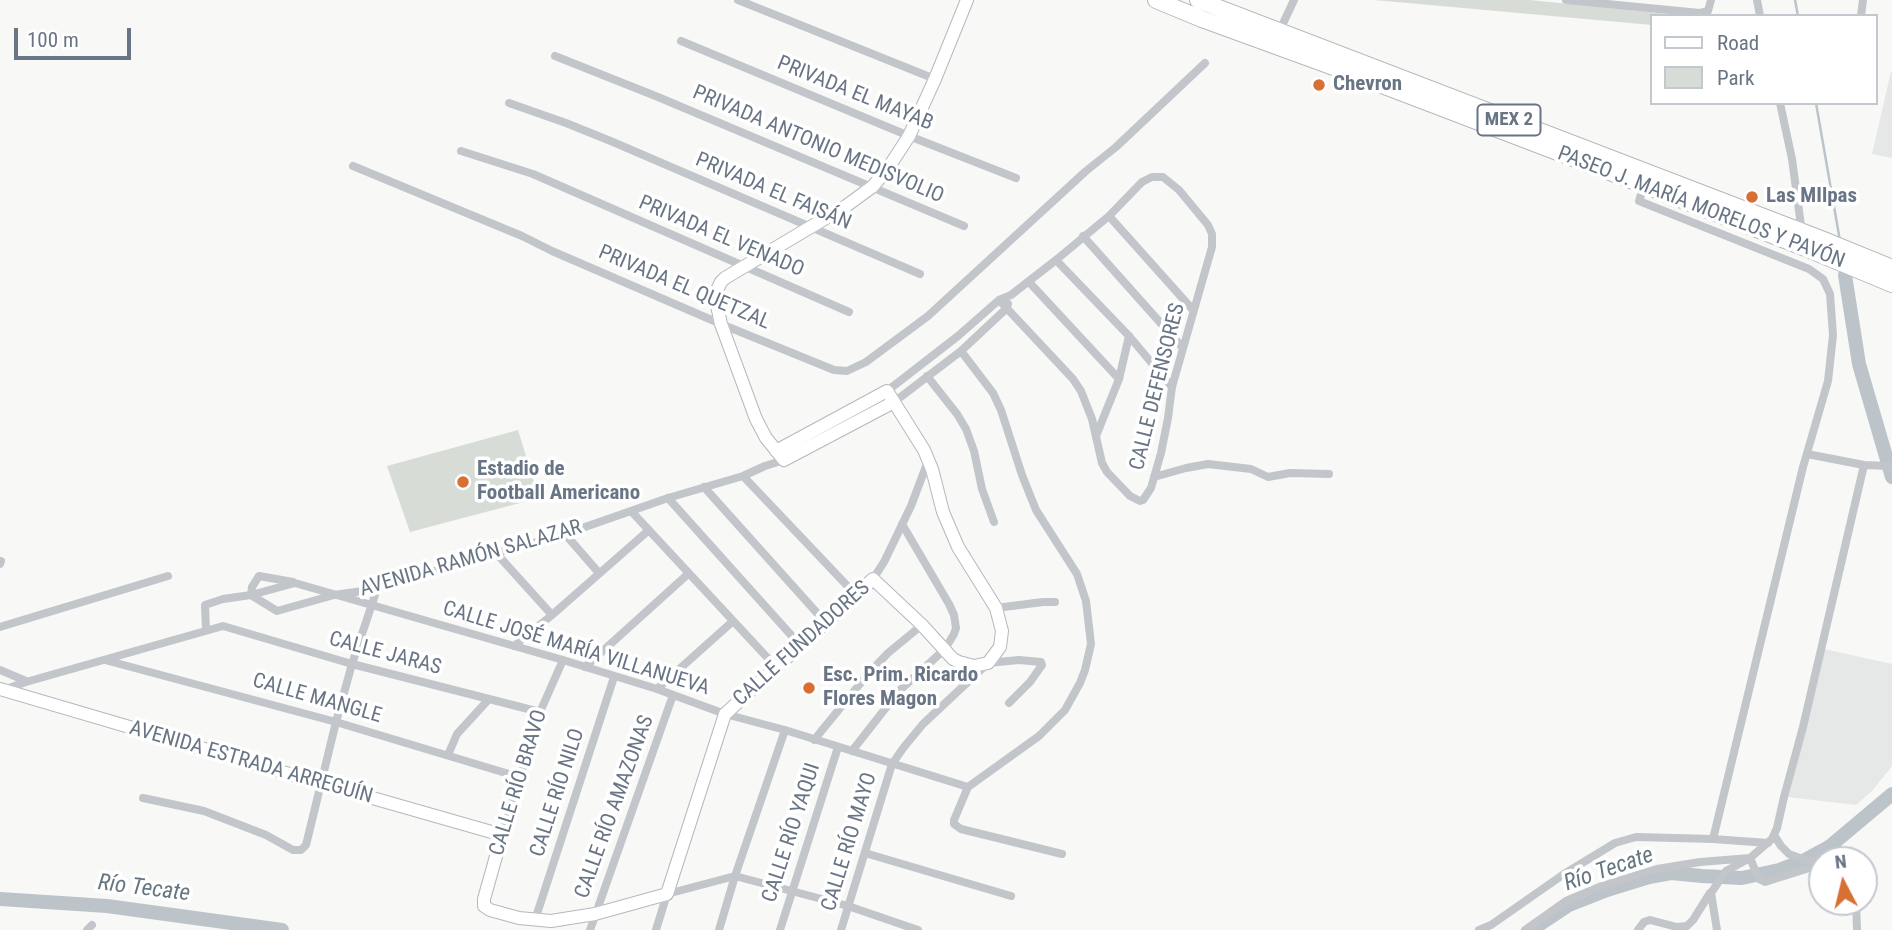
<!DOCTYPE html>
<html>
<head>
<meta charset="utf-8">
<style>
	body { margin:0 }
	#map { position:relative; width:1892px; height:930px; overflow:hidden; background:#f8f8f6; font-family:"Roboto Condensed",sans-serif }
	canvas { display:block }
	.legend { position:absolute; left:1650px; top:14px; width:228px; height:91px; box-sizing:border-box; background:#fff; border:2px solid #c3c8ce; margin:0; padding:9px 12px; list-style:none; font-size:21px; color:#697585 }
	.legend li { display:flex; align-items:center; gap:14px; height:35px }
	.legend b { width:35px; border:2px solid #c3c8ce }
	.north { position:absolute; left:1808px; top:846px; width:70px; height:70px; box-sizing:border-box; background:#fff; border:2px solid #c3c8ce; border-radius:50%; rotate:353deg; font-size:19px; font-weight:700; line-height:28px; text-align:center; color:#697585 }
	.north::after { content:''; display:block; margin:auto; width:24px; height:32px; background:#d87036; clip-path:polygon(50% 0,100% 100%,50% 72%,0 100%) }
	.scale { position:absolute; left:14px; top:28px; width:117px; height:32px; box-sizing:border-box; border:4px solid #697585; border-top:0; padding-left:9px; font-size:21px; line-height:24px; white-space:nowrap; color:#697585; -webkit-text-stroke:5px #fff; paint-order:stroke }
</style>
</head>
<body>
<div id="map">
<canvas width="1892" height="930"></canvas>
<ul class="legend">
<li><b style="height:9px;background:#fff"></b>Road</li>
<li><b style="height:19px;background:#d7ddd6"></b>Park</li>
</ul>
<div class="north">N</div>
<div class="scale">100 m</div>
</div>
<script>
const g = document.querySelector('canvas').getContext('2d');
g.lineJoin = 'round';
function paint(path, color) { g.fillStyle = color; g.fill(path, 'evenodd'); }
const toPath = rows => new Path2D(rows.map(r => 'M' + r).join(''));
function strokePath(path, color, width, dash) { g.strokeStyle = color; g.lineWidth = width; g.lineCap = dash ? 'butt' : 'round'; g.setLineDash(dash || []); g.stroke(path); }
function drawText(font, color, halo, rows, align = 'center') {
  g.font = font + ' "Roboto Condensed",sans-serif'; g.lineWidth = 7; g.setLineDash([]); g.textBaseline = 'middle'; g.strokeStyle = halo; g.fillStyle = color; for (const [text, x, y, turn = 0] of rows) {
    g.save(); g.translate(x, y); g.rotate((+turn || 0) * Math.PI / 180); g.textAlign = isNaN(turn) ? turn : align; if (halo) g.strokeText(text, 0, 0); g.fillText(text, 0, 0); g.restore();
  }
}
const built = toPath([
	[1891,71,1892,72,1892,158,1872,154],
	[1824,649,1892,664,1892,766,1872,791,1856,805,1788,797]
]);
const green = toPath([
	[1374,0,1530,0,1689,16,1652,16,1652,25],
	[518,430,539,498,410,532,387,466]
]);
const stream = toPath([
	[1795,0,1798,16],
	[1816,103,1840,241]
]);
const river = toPath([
	[1845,275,1859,364,1892,477],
	[0,899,107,906,282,930],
	[1531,930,1569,905,1607,890,1649,877,1671,873,1702,876,1742,878,1779,870,1805,860,1829,847,1892,794]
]);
const street = toPath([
	[738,0,935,79],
	[1566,0,1700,13,1708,11,1711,0],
	[1757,0,1760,16],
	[1861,16,1863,0],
	[1279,32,1294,0],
	[681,41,909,136,1016,178],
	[555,56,658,97,964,226],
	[509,103,566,123,613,142,920,274],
	[1780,103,1792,159,1802,233],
	[461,151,533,174,849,312],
	[353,166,522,236,552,251,721,324,834,370,847,371,866,362,928,316,1086,171,1116,147,1205,63],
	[1644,185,1639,201,1809,269,1823,279,1830,294,1833,335,1828,381,1803,467,1713,839],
	[1109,216,1193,310],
	[1083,236,1182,347],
	[1056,260,1129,336,1172,387],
	[1029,282,1119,379],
	[961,351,993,393,1001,410,1022,475,1036,510,1077,574,1086,601,1091,644,1085,670,1080,683,1065,710,1039,736,968,787,954,820,954,824,961,829,1062,854],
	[927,376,957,414,966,429,974,451,982,489,994,522],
	[887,391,958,336,999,300,1011,295,1056,260,1109,216,1142,182,1152,177,1163,177,1179,190,1208,225,1212,234,1212,247,1172,387,1168,418,1161,453,1151,488,1143,500,1140,501,1130,496,1107,472,1102,463,1092,419,1081,391,1073,379,999,300],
	[894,402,961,351,1007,308,1008,304],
	[1096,436,1119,379,1129,336],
	[1807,454,1864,465,1889,466,1892,468],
	[743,476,856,595],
	[1154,477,1186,468,1208,464,1251,469,1268,477,1290,473,1329,474],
	[704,487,826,623],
	[668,498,800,645],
	[632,512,776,667],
	[565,534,599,573],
	[496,553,552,615],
	[0,564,1,561],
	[873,579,884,562,911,506,928,461],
	[293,582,259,576,252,587,251,595,277,611,334,595,377,589,454,565,565,534,668,498,743,476,765,466,784,460],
	[996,608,1043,602,1055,602],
	[0,627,168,576],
	[206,630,205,605,223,599,251,595,295,583,563,660,657,689,725,714,785,730,968,787],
	[514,646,552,615,649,530],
	[105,660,336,722,519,777],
	[585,667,688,574],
	[0,670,26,681],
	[657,689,732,622],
	[3,690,26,682,223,626,352,664,540,712],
	[814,740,868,674,888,653,922,625],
	[852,751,899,691,945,649,954,634,956,628,954,615,949,604,902,524],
	[448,755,457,734,489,699],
	[143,798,204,811,266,835,293,850,301,850,306,845,336,722,352,664,377,589],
	[502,835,540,712,563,660],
	[1774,835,1781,846,1789,854,1805,860,1822,861],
	[865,853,1011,896],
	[1856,902,1857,930],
	[535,920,614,677],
	[87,930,92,925],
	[590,930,673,695],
	[656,930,667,894,735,876,848,906,918,930],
	[719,930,735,876,785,730],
	[780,930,838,747],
	[841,930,892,764,904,747,923,724,988,663,1019,660,1041,662,1042,665,1030,682,1009,703],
	[1479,930,1491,925,1564,874,1615,843,1636,837,1713,839,1768,843],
	[1525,930,1566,901,1602,886,1657,869,1700,862,1750,858,1772,839,1777,828,1784,797,1803,727,1864,465],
	[1638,930,1644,922,1650,920,1677,927,1687,926,1693,920,1710,893],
	[1717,930,1711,893,1726,871,1750,858,1759,879,1765,882,1822,864]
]);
const secondary = toPath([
	[894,402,784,460,766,438,756,419,721,324,716,301,717,290,721,282,725,278,846,206,872,187,887,170,909,136,935,79,967,0],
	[0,689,320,783,502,835,484,899,484,906,490,910,519,918,551,921,595,914,667,894,725,714,873,579,922,625,953,659,959,662,974,666,988,663,1000,647,1002,631,996,608,958,547,943,512,932,469,924,450,887,391,776,451]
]);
const highway = toPath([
	[1156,0,1202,19,1361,77,1644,185,1803,247,1892,284],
	[1198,0,1821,239,1892,268]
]);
const markers = [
	[1319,85,7,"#d87036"],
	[1752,197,7,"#d87036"],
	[463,482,7,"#d87036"],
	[809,688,7,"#d87036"]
];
const shields = [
	[1509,120,63]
];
const shieldNames = [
	["MEX 2",1509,120]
];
const poiNames = [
	["Chevron",1333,85],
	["Las MIlpas",1766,197],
	["Estadio de",477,470],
	["Football Americano",477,494],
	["Esc. Prim. Ricardo",823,676],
	["Flores Magon",823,700]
];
const streetNames = [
	["PRIVADA EL MAYAB",855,94,22],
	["PRIVADA ANTONIO MEDISVOLIO",818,145,23],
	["PRIVADA EL FAISÁN",773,192,23],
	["PASEO J. MARÍA MORELOS Y PAVÓN",1701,208,21],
	["PRIVADA EL VENADO",721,237,23],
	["PRIVADA EL QUETZAL",684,288,23],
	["CALLE DEFENSORES",1158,387,-76],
	["AVENIDA RAMÓN SALAZAR",471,559,-16],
	["CALLE FUNDADORES",802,644,-42],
	["CALLE JOSÉ MARÍA VILLANUEVA",576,649,17],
	["CALLE JARAS",385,654,15],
	["CALLE MANGLE",317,699,16],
	["AVENIDA ESTRADA ARREGUÍN",251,763,16],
	["CALLE RÍO BRAVO",519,783,-73],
	["CALLE RÍO NILO",558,793,-72],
	["CALLE RÍO AMAZONAS",615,807,-70],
	["CALLE RÍO YAQUI",792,833,-72],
	["CALLE RÍO MAYO",850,842,-73]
];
const waterNames = [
	["Río Tecate",1609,870,-19],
	["Río Tecate",144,889,7]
];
paint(built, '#e6e7e7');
paint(green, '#d7ddd6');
strokePath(stream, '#bcc4ca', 2.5);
strokePath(river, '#bcc4ca', 14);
strokePath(secondary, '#b4b8be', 14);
strokePath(highway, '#b5b8bc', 18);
strokePath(street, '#c2c5c9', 8);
strokePath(secondary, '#fff', 12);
strokePath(highway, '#fff', 16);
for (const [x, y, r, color] of markers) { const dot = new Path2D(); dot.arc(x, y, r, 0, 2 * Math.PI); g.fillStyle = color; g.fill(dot); strokePath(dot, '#fff', 2.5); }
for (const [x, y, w] of shields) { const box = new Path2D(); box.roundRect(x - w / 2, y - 15.5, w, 31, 5); g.fillStyle = '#fff'; g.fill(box); strokePath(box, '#697585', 2); }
drawText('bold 19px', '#697585', null, shieldNames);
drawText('bold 21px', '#697585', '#fff', poiNames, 'left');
drawText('21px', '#697585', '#fff', streetNames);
drawText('italic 23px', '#657680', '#fff', waterNames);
</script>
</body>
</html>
